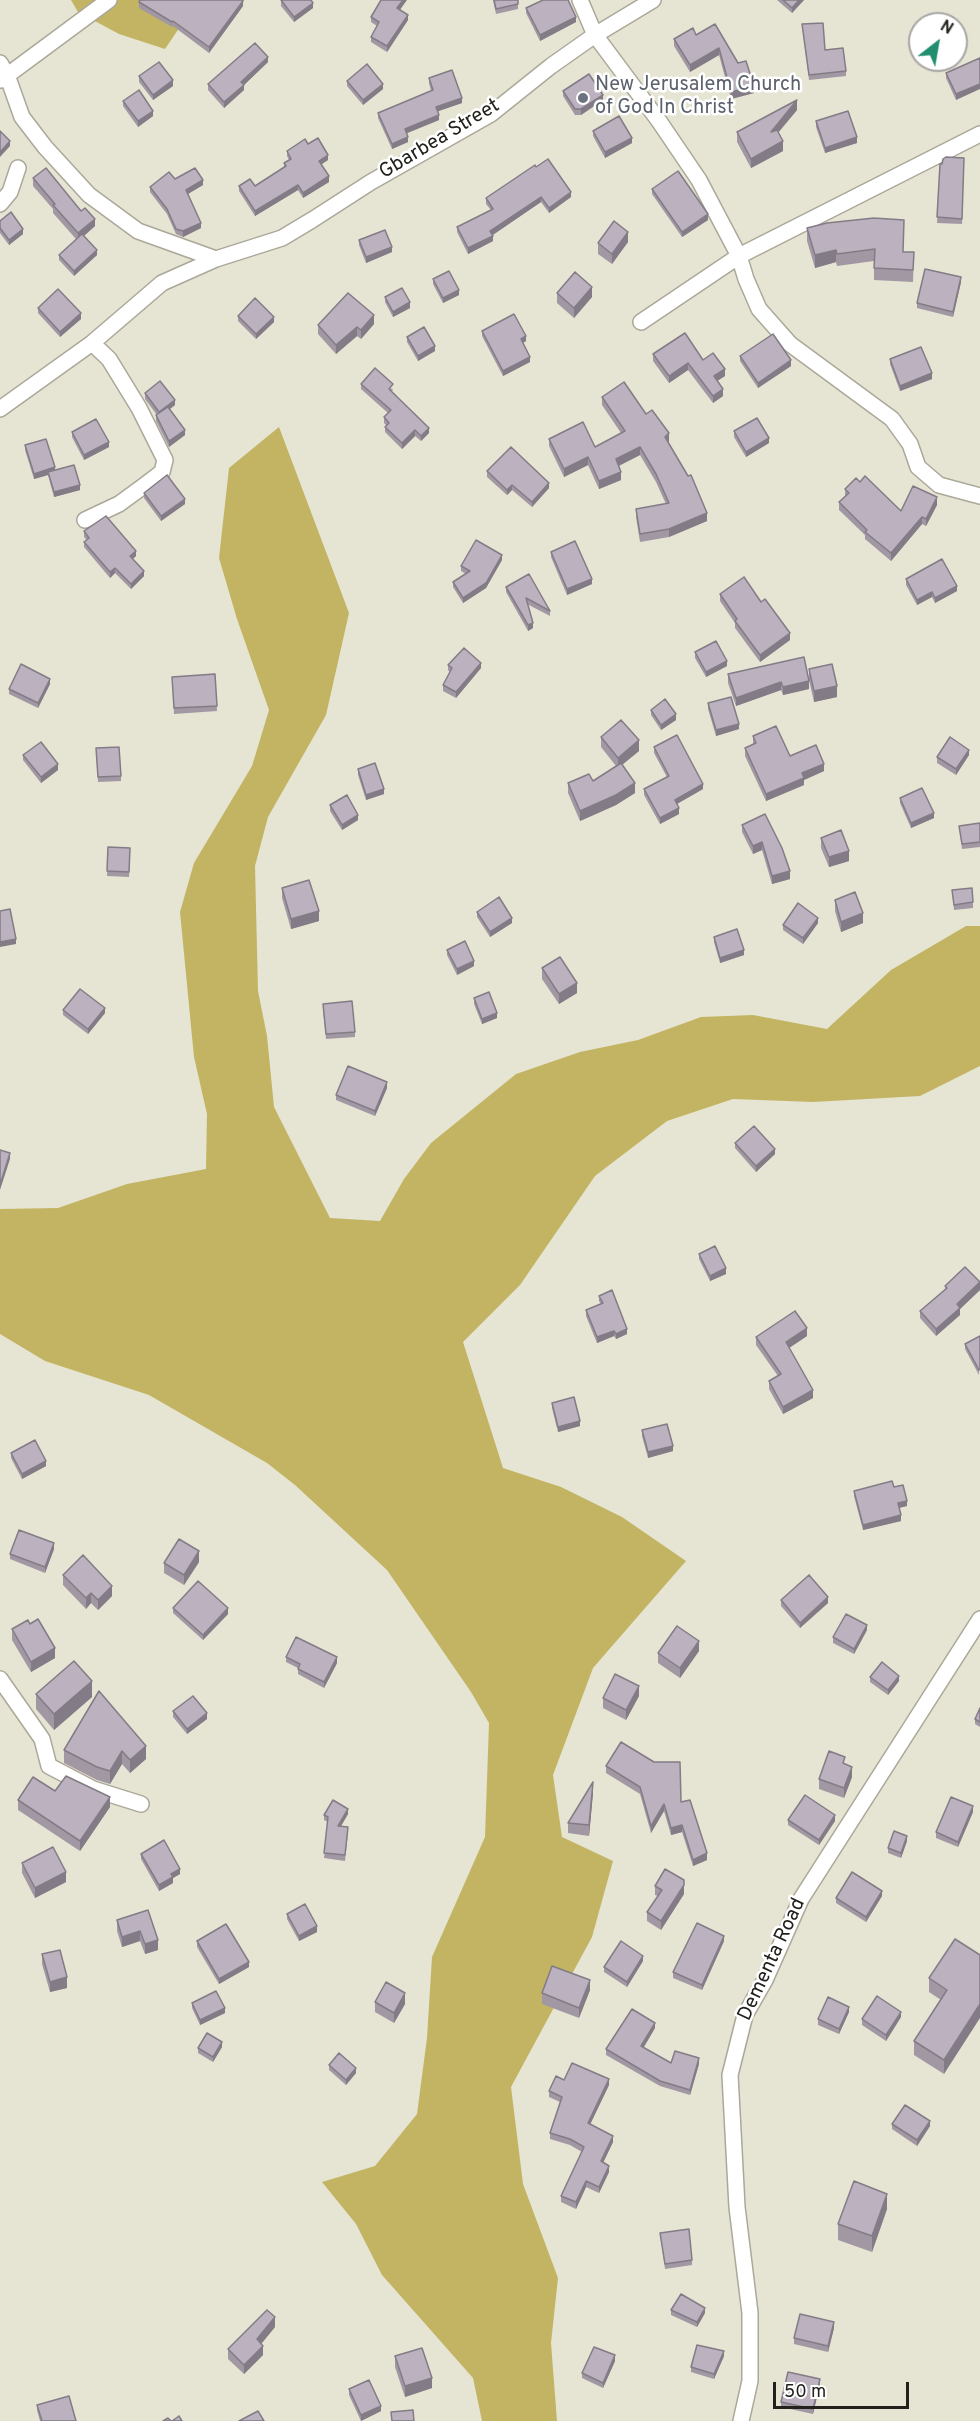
<!DOCTYPE html>
<html>
<head>
<meta charset="utf-8">
<style>
	body { margin:0 }
	#map { position:relative; width:980px; height:2421px; overflow:hidden; background:#e6e4d3; font-family:Overpass,sans-serif }
	canvas { display:block }
	.north { position:absolute; left:908px; top:12px; width:60px; height:60px; box-sizing:border-box; background:#fff; border:2px solid #a7a6a4; border-radius:50%; rotate:31deg; font-size:16px; font-weight:700; line-height:24px; text-align:center; color:#22211b }
	.north::after { content:''; display:block; margin:auto; width:21px; height:27px; background:#218f6f; clip-path:polygon(50% 0,100% 100%,50% 72%,0 100%) }
	.scale { position:absolute; left:773px; top:2382px; width:136px; height:27px; box-sizing:border-box; border:3px solid #22211b; border-top:0; padding-left:8px; font-size:18px; line-height:21px; white-space:nowrap; color:#22211b; -webkit-text-stroke:4px #fff; paint-order:stroke }
</style>
</head>
<body>
<div id="map">
<canvas width="980" height="2421"></canvas>
<div class="north">N</div>
<div class="scale">50 m</div>
</div>
<script>
const g = document.querySelector('canvas').getContext('2d');
g.lineJoin = 'round';
function paint(path, color) { g.fillStyle = color; g.fill(path, 'evenodd'); }
const toPath = rows => new Path2D(rows.map(r => 'M' + r).join(''));
function strokePath(path, color, width, dash) { g.strokeStyle = color; g.lineWidth = width; g.lineCap = dash ? 'butt' : 'round'; g.setLineDash(dash || []); g.stroke(path); }
function drawText(font, color, halo, rows, align = 'center') {
  g.font = font + ' Overpass,sans-serif'; g.lineWidth = 5; g.setLineDash([]); g.textBaseline = 'middle'; g.strokeStyle = halo; g.fillStyle = color; for (const [text, x, y, turn = 0] of rows) {
    g.save(); g.translate(x, y); g.rotate((+turn || 0) * Math.PI / 180); g.textAlign = isNaN(turn) ? turn : align; if (halo) g.strokeText(text, 0, 0); g.fillText(text, 0, 0); g.restore();
  }
}
const green = toPath([
	[71,0,198,0,165,49,119,34,78,12],
	[279,427,349,613,326,715,268,817,255,866,258,991,267,1036,274,1107,330,1218,380,1221,404,1179,431,1143,516,1074,580,1052,638,1040,701,1017,753,1015,827,1029,891,970,966,926,980,926,980,1066,920,1096,813,1102,733,1099,667,1121,595,1176,520,1285,463,1342,503,1468,561,1487,622,1517,686,1561,593,1668,553,1775,562,1837,613,1861,592,1937,511,2087,523,2184,558,2278,551,2343,557,2421,482,2421,473,2378,382,2275,356,2224,322,2182,375,2166,417,2114,427,2038,432,1957,485,1837,489,1723,471,1692,387,1570,295,1485,267,1463,149,1395,45,1361,0,1334,0,1209,58,1208,127,1184,206,1169,207,1114,194,1057,180,912,194,863,252,766,269,710,237,619,219,558,229,468]
]);
const minor = toPath([
	[580,0,595,35,659,121,699,180,739,256,746,279,759,309,790,344,892,419,910,444,918,467,939,485,980,496],
	[0,63,7,75,22,117,45,147,89,195,138,231,216,259,162,283,92,343,0,409],
	[1,80,109,0],
	[0,204,10,192,18,168],
	[216,259,282,238,312,220,371,182,491,114,551,66,595,35,653,0],
	[641,322,739,256,980,134],
	[85,520,119,504,145,485,162,472,165,460,139,408,109,359,92,343],
	[0,1679,42,1739,49,1766,93,1789,141,1804],
	[741,2421,750,2381,750,2313,737,2207,730,2075,745,2015,765,1980,801,1899,980,1619]
]);
const wall = toPath([
	[281,0,313,8,294,22,281,6],
	[493,0,518,0,518,9,496,14],
	[777,0,804,0,792,13],
	[139,2,243,6,209,53,173,26,172,27,139,8],
	[526,8,576,22,540,41,526,13],
	[400,10,408,20,387,52,371,42,371,37,377,26,371,22,371,17],
	[715,24,738,63,754,93,731,99,719,55,690,72,674,46,674,39,696,35],
	[802,24,825,50,846,71,846,76,809,80],
	[980,58,956,100,946,78,946,73],
	[268,62,244,85,244,90,224,108,208,90,208,84],
	[139,76,173,86,153,100,139,82],
	[429,78,462,103,438,111,439,120,407,133,408,142,392,149,378,118,378,113,431,91,429,83],
	[347,81,383,89,363,105,347,86],
	[563,91,603,100,581,115,575,115,563,96],
	[123,101,153,116,138,127,123,106],
	[797,110,778,133,783,151,751,168,737,142,737,132],
	[816,121,857,143,825,153,816,127],
	[593,131,632,143,605,158,593,136],
	[308,144,328,160,321,164,329,182,303,198,298,190,255,216,239,191,239,186,255,186,284,168,284,163,289,160,287,156,287,151],
	[964,158,962,224,937,223,940,164,942,164],
	[536,167,571,197,549,213,541,202,492,235,493,241,468,254,457,232,457,227,491,210,486,204,486,198],
	[33,178,95,226,84,236,97,255,74,276,59,260,59,255,76,239,53,213,53,209,33,186],
	[175,179,203,185,188,194,201,228,183,237,176,234,167,214,150,192,150,187],
	[652,189,708,220,682,237,652,194],
	[0,221,23,234,9,245,0,233],
	[807,228,904,252,914,252,913,282,874,280,874,261,837,266,836,262,815,268,807,241],
	[359,240,392,252,366,263,359,245],
	[628,242,612,264,598,254,598,243],
	[433,279,459,295,443,303,433,284],
	[961,282,953,317,917,308,917,303],
	[557,293,592,297,574,318,557,303],
	[385,297,410,308,393,317,385,302],
	[38,308,81,319,60,337,38,313],
	[238,316,274,322,256,339,238,321],
	[374,324,361,339,357,336,336,354,318,334,318,325],
	[482,331,526,341,523,343,530,362,503,376,482,336],
	[407,337,435,351,418,361,407,342],
	[653,354,703,360,725,376,717,381,723,396,713,403,688,370,669,383,653,361],
	[740,356,791,366,758,388,740,361],
	[890,359,932,379,900,391,890,364],
	[361,384,393,389,392,391,429,433,421,441,415,436,402,449,385,432,385,427,387,426,384,423,384,417,388,413,361,389],
	[145,393,175,405,170,409,185,435,169,447,156,421,156,415,157,415,145,399],
	[602,397,646,414,669,441,668,442,707,521,669,537,640,542,636,517,636,509,666,504,656,482,640,455,619,466,621,480,599,489,588,465,564,477,549,446,549,439,595,447,621,433,602,405],
	[734,431,769,443,746,457,734,437],
	[72,432,109,447,84,460,72,437],
	[25,445,55,470,80,490,54,497,48,475,34,479,25,450],
	[487,471,549,488,532,507,512,490,507,495,487,477],
	[860,482,901,511,937,505,926,526,922,524,891,561,865,539,865,535,839,510,839,502,845,496,845,489],
	[144,493,185,504,161,521,144,498],
	[84,531,136,556,133,559,144,576,131,589,115,573,110,578,84,547,84,542,87,540,84,537],
	[551,552,592,584,567,595,551,557],
	[502,560,486,588,463,603,453,587,453,582,466,574,461,571,461,566],
	[906,579,957,591,935,603,932,597,917,605,906,585],
	[506,587,550,611,550,616,527,604,533,628,528,631,506,592],
	[720,594,761,602,790,640,760,662,735,628,735,623,720,601],
	[695,652,727,666,706,677,695,658],
	[804,657,809,689,783,695,781,690,736,706,728,683,728,674],
	[448,665,481,668,456,698,443,691,443,685,450,672,448,670],
	[809,669,837,697,814,702,809,680],
	[215,674,217,711,174,714,172,677],
	[50,684,38,708,9,694,9,689],
	[708,703,739,729,716,736,708,709],
	[651,710,676,720,661,730,651,715],
	[753,736,790,756,824,771,804,780,804,785,766,801,745,756,745,748,753,745],
	[601,737,639,751,622,765,635,793,616,805,580,821,568,793,568,783,593,781,616,766,601,747],
	[654,747,703,789,677,804,679,814,660,824,644,795,644,789,667,777,654,753],
	[96,753,121,776,121,781,98,782],
	[23,755,58,770,41,783,23,760],
	[969,755,956,775,937,763,937,757],
	[358,769,384,794,366,800,358,775],
	[900,798,934,818,911,828,900,803],
	[330,805,358,820,342,830,330,811],
	[765,814,790,879,772,884,762,850,753,854,742,832,742,825],
	[980,823,980,847,962,849,959,826],
	[821,838,849,861,829,867,821,848],
	[108,847,130,848,129,877,107,876],
	[282,888,319,921,291,929,282,898],
	[952,890,973,902,973,908,954,910],
	[835,900,863,923,841,932,835,911],
	[477,912,512,923,490,937,477,917],
	[818,923,803,944,783,930,783,925],
	[714,937,744,955,720,963,714,942],
	[447,950,474,966,457,975,447,955],
	[542,968,577,993,559,1004,542,979],
	[474,998,497,1018,482,1024,474,1004],
	[323,1009,355,1032,355,1037,326,1039],
	[63,1010,105,1013,88,1034,63,1015],
	[387,1088,375,1116,336,1100,336,1095],
	[735,1143,775,1154,756,1172,735,1148],
	[699,1254,726,1274,710,1281,699,1259],
	[945,1286,980,1290,960,1309,960,1315,936,1336,920,1318,920,1311,945,1289],
	[599,1296,627,1334,616,1339,614,1336,597,1343,586,1316,586,1310,601,1304,599,1301],
	[807,1336,789,1348,813,1398,783,1414,769,1389,769,1381,778,1376,756,1345,756,1337],
	[980,1336,979,1375,965,1349,965,1344],
	[552,1403,580,1426,558,1432,552,1408],
	[642,1430,673,1451,648,1458,642,1436],
	[11,1453,46,1466,22,1479,11,1458],
	[894,1487,907,1506,899,1508,901,1521,863,1530,854,1496,854,1491],
	[54,1549,45,1573,10,1559,10,1554],
	[199,1562,184,1585,164,1573,164,1563],
	[63,1575,112,1596,98,1610,91,1603,86,1609,63,1585],
	[781,1600,828,1603,800,1628,781,1606],
	[173,1608,228,1614,203,1640,173,1613],
	[30,1624,55,1658,31,1672,12,1640,12,1629],
	[867,1630,854,1654,833,1643,833,1637],
	[699,1651,680,1678,658,1663,658,1653],
	[286,1657,337,1663,324,1688,298,1674,298,1668,286,1662],
	[870,1677,899,1681,888,1695,870,1682],
	[99,1691,146,1759,130,1773,122,1764,110,1784,97,1780,64,1763,64,1750],
	[36,1694,92,1697,54,1730,36,1709],
	[639,1696,626,1720,603,1708,603,1698],
	[980,1708,980,1727,975,1724,975,1719],
	[173,1711,207,1719,187,1734,173,1717],
	[654,1762,681,1802,707,1860,693,1866,682,1832,671,1835,664,1811,651,1833,640,1794,606,1773,606,1766],
	[845,1764,852,1777,844,1798,819,1789,819,1779],
	[55,1791,110,1807,80,1851,18,1810,18,1800],
	[593,1793,589,1836,568,1833,568,1823],
	[973,1812,958,1847,936,1838,936,1832],
	[348,1814,341,1826,348,1832,345,1861,324,1858,328,1822,324,1820,324,1815],
	[788,1820,835,1821,819,1845,788,1825],
	[907,1841,901,1858,888,1853,888,1848],
	[141,1854,180,1874,173,1878,173,1883,159,1891,141,1859],
	[22,1863,66,1882,35,1898,22,1873],
	[655,1886,684,1894,661,1930,647,1921,647,1912,658,1896,655,1895],
	[882,1896,866,1922,836,1903,836,1898],
	[148,1910,158,1950,145,1954,140,1941,122,1947,117,1931,117,1920],
	[287,1914,317,1932,299,1941,287,1919],
	[955,1939,944,2074,914,2055,914,2041,941,2000,929,1992,929,1978],
	[197,1941,249,1967,219,1984,197,1947],
	[724,1941,702,1990,673,1978,673,1972],
	[42,1954,67,1988,50,1992,42,1964],
	[643,1961,627,1987,604,1972,604,1967],
	[590,1990,579,2018,542,2004,542,1993],
	[375,2002,405,2004,394,2023,375,2012],
	[192,2003,225,2013,200,2025,192,2008],
	[849,2012,839,2034,818,2025,818,2019],
	[901,2017,886,2041,862,2025,862,2019],
	[655,2028,643,2048,671,2063,699,2064,690,2095,660,2086,606,2055,606,2049],
	[222,2047,213,2062,198,2053,198,2048],
	[329,2065,356,2073,346,2085,329,2070],
	[564,2080,609,2085,590,2124,613,2142,603,2163,609,2172,599,2193,586,2187,576,2209,561,2202,561,2196,582,2152,570,2145,550,2139,550,2133,560,2102,549,2097,549,2091],
	[892,2124,930,2126,917,2146,892,2129],
	[887,2209,872,2252,838,2240,838,2224],
	[660,2233,692,2260,692,2265,665,2269],
	[671,2310,705,2313,697,2327,671,2315],
	[275,2327,261,2344,263,2355,244,2374,228,2359,228,2349],
	[834,2328,828,2352,794,2344,794,2338],
	[395,2356,432,2388,405,2397,395,2367],
	[724,2356,714,2379,691,2372,691,2367],
	[615,2361,603,2388,582,2378,582,2373],
	[820,2384,813,2414,781,2407,781,2402],
	[349,2389,381,2411,361,2421,349,2395],
	[37,2405,76,2421,40,2421,37,2410]
]);
const shadedWall = toPath([
	[403,0,407,0,397,14,397,8],
	[799,0,804,0,792,13,792,8],
	[243,1,243,6,209,53,209,47],
	[313,3,313,8,294,22,294,17],
	[408,15,408,20,387,52,387,46],
	[576,17,576,22,540,41,540,35],
	[719,48,719,55,690,72,690,65],
	[268,57,268,62,244,85,244,90,224,108,224,102,241,82],
	[173,80,173,86,153,100,153,95],
	[383,84,383,89,363,105,363,100],
	[980,84,980,89,956,100,956,94],
	[754,86,754,93,731,99,731,92],
	[603,95,603,100,581,115,581,109],
	[462,98,462,103,436,112,436,107],
	[797,100,797,110,771,141,771,132],
	[153,111,153,116,138,127,138,121],
	[439,115,439,120,405,134,405,129],
	[408,137,408,142,392,149,392,144],
	[857,137,857,143,825,153,825,148],
	[632,138,632,143,605,158,605,152],
	[10,141,10,146,0,157,0,152],
	[783,141,783,151,751,168,751,159],
	[328,155,328,160,319,166,319,161],
	[329,176,329,182,303,198,303,193],
	[203,180,203,185,186,195,186,190],
	[298,185,298,190,255,216,255,211],
	[571,192,571,197,549,213,549,208],
	[541,197,541,202,490,237,490,231],
	[708,214,708,220,682,237,682,232],
	[95,219,95,226,78,241,78,233],
	[201,223,201,228,183,237,183,231],
	[23,229,23,234,9,245,9,240],
	[628,232,628,242,612,264,612,254],
	[493,236,493,241,468,254,468,248],
	[392,247,392,252,366,263,366,257],
	[97,250,97,255,74,276,74,271],
	[836,250,836,262,815,268,815,255],
	[961,277,961,282,953,317,953,312],
	[592,287,592,297,574,318,574,308],
	[459,290,459,295,443,303,443,298],
	[410,302,410,308,393,317,393,312],
	[81,313,81,319,60,337,60,332],
	[374,315,374,324,361,339,361,330],
	[274,317,274,322,256,339,256,334],
	[357,327,357,336,336,354,336,345],
	[526,336,526,341,521,344,521,339],
	[435,346,435,351,418,361,418,356],
	[530,357,530,362,503,376,503,371],
	[791,360,791,366,758,388,758,383],
	[688,363,688,370,669,383,669,376],
	[725,369,725,376,714,383,714,376],
	[932,373,932,379,900,391,900,386],
	[723,389,723,396,713,403,713,396],
	[175,400,175,405,159,417,159,412],
	[429,428,429,433,421,441,421,436],
	[185,430,185,435,169,447,169,441],
	[415,430,415,436,402,449,402,443],
	[669,433,669,441,665,444,665,437],
	[769,438,769,443,746,457,746,452],
	[109,442,109,447,84,460,84,455],
	[640,447,640,455,616,467,616,459],
	[588,457,588,465,564,477,564,469],
	[55,467,55,472,48,472,48,475,34,479,34,474],
	[621,472,621,480,599,489,599,481],
	[549,483,549,488,532,507,532,502],
	[80,485,80,490,54,497,54,492],
	[512,485,512,490,507,495,507,490],
	[937,497,937,505,926,526,926,519],
	[185,499,185,504,161,521,161,516],
	[707,513,707,521,669,537,669,529],
	[922,517,922,524,891,561,891,553],
	[136,551,136,556,130,561,130,556],
	[502,555,502,560,486,588,463,603,463,598],
	[115,568,115,573,110,578,110,572],
	[144,571,144,576,131,589,131,584],
	[592,579,592,584,567,595,567,589],
	[957,586,957,591,935,603,935,598],
	[932,592,932,597,917,605,917,600],
	[533,623,533,628,528,631,528,625],
	[790,633,790,640,760,662,760,655],
	[727,661,727,666,706,677,706,672],
	[481,663,481,668,456,698,456,692],
	[50,679,50,684,38,708,38,703],
	[809,681,809,689,783,695,783,687],
	[781,682,781,690,736,706,736,698],
	[837,686,837,697,814,702,814,691],
	[676,714,676,720,661,730,661,725],
	[739,724,739,729,716,736,716,730],
	[639,740,639,751,618,768,618,758],
	[969,750,969,755,956,775,956,769],
	[58,764,58,770,41,783,41,777],
	[824,764,824,771,804,780,804,785,766,801,766,794,802,773],
	[635,783,635,793,616,805,580,821,580,811],
	[703,784,703,789,675,805,675,800],
	[384,789,384,794,366,800,366,795],
	[679,808,679,814,660,824,660,818],
	[934,813,934,818,911,828,911,823],
	[358,815,358,820,342,830,342,825],
	[762,842,762,850,753,854,753,846],
	[849,851,849,861,829,867,829,857],
	[790,871,790,879,772,884,772,876],
	[319,911,319,921,291,929,291,919],
	[863,913,863,923,841,932,841,922],
	[512,918,512,923,490,937,490,932],
	[818,918,818,923,803,944,803,938],
	[16,939,16,944,0,947,0,942],
	[744,950,744,955,720,963,720,958],
	[474,961,474,966,457,975,457,969],
	[577,983,577,993,559,1004,559,994],
	[105,1008,105,1013,88,1034,88,1029],
	[497,1013,497,1018,482,1024,482,1019],
	[387,1082,387,1088,375,1116,375,1111],
	[775,1149,775,1154,756,1172,756,1166],
	[10,1153,10,1159,0,1190,0,1185],
	[726,1268,726,1274,710,1281,710,1276],
	[980,1282,980,1290,960,1309,960,1315,936,1336,936,1329,957,1304],
	[807,1328,807,1336,786,1350,786,1342],
	[627,1329,627,1334,616,1339,616,1334],
	[614,1331,614,1336,597,1343,597,1337],
	[813,1390,813,1398,783,1414,783,1407],
	[580,1421,580,1426,558,1432,558,1427],
	[673,1446,673,1451,648,1458,648,1452],
	[46,1461,46,1466,22,1479,22,1474],
	[907,1501,907,1506,898,1508,898,1503],
	[901,1515,901,1521,863,1530,863,1525],
	[54,1543,54,1549,45,1573,45,1567],
	[199,1551,199,1562,184,1585,184,1575],
	[112,1586,112,1596,98,1610,98,1600],
	[91,1593,91,1603,86,1609,86,1598],
	[828,1597,828,1603,800,1628,800,1623],
	[228,1608,228,1614,203,1640,203,1635],
	[867,1625,867,1630,854,1654,854,1649],
	[699,1641,699,1651,680,1678,680,1668],
	[55,1648,55,1658,31,1672,31,1662],
	[337,1657,337,1663,324,1688,324,1682],
	[899,1676,899,1681,888,1695,888,1690],
	[92,1681,92,1697,54,1730,54,1714],
	[639,1686,639,1696,626,1720,626,1710],
	[207,1713,207,1719,187,1734,187,1729],
	[146,1746,146,1759,130,1773,130,1760],
	[122,1751,122,1764,110,1784,110,1771],
	[852,1767,852,1777,844,1798,844,1788],
	[593,1782,593,1793,589,1836,589,1825],
	[110,1797,110,1807,80,1851,80,1841],
	[664,1804,664,1811,651,1833,651,1826],
	[973,1806,973,1812,958,1847,958,1842],
	[348,1809,348,1814,338,1831,338,1826],
	[835,1815,835,1821,819,1845,819,1840],
	[682,1825,682,1832,671,1835,671,1828],
	[907,1836,907,1841,901,1858,901,1853],
	[707,1853,707,1860,693,1866,693,1860],
	[180,1869,180,1874,173,1878,173,1883,159,1891,159,1885,171,1874],
	[66,1872,66,1882,35,1898,35,1888],
	[684,1885,684,1894,661,1930,661,1921],
	[882,1891,882,1896,866,1922,866,1917],
	[317,1926,317,1932,299,1941,299,1936],
	[140,1931,140,1941,122,1947,122,1937],
	[724,1936,724,1941,702,1990,702,1985],
	[158,1940,158,1950,145,1954,145,1944],
	[643,1956,643,1961,627,1987,627,1982],
	[249,1962,249,1967,219,1984,219,1979],
	[67,1977,67,1988,50,1992,50,1982],
	[590,1980,590,1990,579,2018,579,2008],
	[405,1993,405,2004,394,2023,394,2013],
	[980,2004,980,2018,944,2074,944,2060],
	[849,2007,849,2012,839,2034,839,2029],
	[225,2008,225,2013,200,2025,200,2020],
	[901,2012,901,2017,886,2041,886,2035],
	[655,2023,655,2028,641,2052,641,2046],
	[222,2042,222,2047,213,2062,213,2057],
	[699,2058,699,2064,690,2095,690,2090],
	[356,2068,356,2073,346,2085,346,2080],
	[609,2079,609,2085,588,2129,588,2123],
	[930,2121,930,2126,917,2146,917,2140],
	[613,2136,613,2142,601,2167,601,2161],
	[609,2166,609,2172,599,2193,599,2187],
	[586,2181,586,2187,576,2209,576,2202],
	[887,2194,887,2209,872,2252,872,2236],
	[705,2308,705,2313,697,2327,697,2322],
	[275,2317,275,2327,257,2349,257,2339],
	[834,2322,834,2328,828,2352,828,2346],
	[263,2346,263,2355,244,2374,244,2365],
	[724,2351,724,2356,714,2379,714,2374],
	[615,2355,615,2361,603,2388,603,2383],
	[432,2378,432,2388,405,2397,405,2386],
	[820,2379,820,2384,813,2414,813,2409],
	[381,2406,381,2411,361,2421,361,2415]
]);
const building = toPath([
	[140,0,243,0,243,1,209,47,173,21,172,22,139,2,140,0],
	[281,0,311,0,313,3,294,17,281,0],
	[381,0,403,0,397,8,408,15,387,46,371,37,379,22,371,17,381,0],
	[494,0,518,0,518,4,496,9,494,0],
	[543,0,568,0,576,17,540,35,526,8,543,0],
	[783,0,799,0,792,8,783,0],
	[823,23,825,50,843,48,846,71,809,75,802,24,823,23],
	[715,24,738,63,746,61,754,86,731,92,719,48,690,65,674,39,693,28,696,35,715,24],
	[255,43,268,57,241,82,244,85,224,102,208,84,255,43],
	[980,58,980,84,956,94,946,73,980,58],
	[159,62,173,80,153,95,139,76,159,62],
	[367,64,383,84,363,100,347,81,367,64],
	[452,70,462,98,436,107,439,115,405,129,408,137,392,144,378,113,433,90,429,78,452,70],
	[589,74,603,95,581,109,575,109,563,91,589,74],
	[139,90,153,111,138,121,123,101,139,90],
	[797,100,771,132,777,130,783,141,751,159,737,132,797,100],
	[848,111,857,137,825,148,816,121,848,111],
	[619,116,632,138,605,152,593,131,619,116],
	[0,131,10,141,0,152,0,131],
	[318,138,328,155,319,161,329,176,303,193,298,185,255,211,239,186,250,179,255,186,286,166,284,163,291,159,287,151,305,139,308,144,318,138],
	[946,157,964,158,962,219,937,217,940,164,942,164,943,159,946,157],
	[548,159,571,192,549,208,541,197,490,231,493,236,468,248,457,227,493,209,486,198,535,165,536,167,548,159],
	[46,168,81,211,85,208,95,219,78,233,53,205,55,204,33,178,46,168],
	[195,168,203,180,186,190,201,223,183,231,176,229,167,209,150,187,169,172,175,179,195,168],
	[678,171,708,214,682,232,652,189,678,171],
	[11,212,23,229,9,240,0,228,0,221,11,212],
	[874,218,904,220,903,252,914,252,913,270,874,268,875,249,837,254,836,250,815,255,807,228,827,223,874,218],
	[614,221,628,232,612,254,598,243,614,221],
	[385,230,392,247,366,257,359,240,385,230],
	[82,234,97,250,74,271,59,255,82,234],
	[925,269,961,277,953,312,917,303,925,269],
	[449,271,459,290,443,298,433,279,449,271],
	[575,272,592,287,574,308,557,293,575,272],
	[402,288,410,302,393,312,385,297,402,288],
	[58,289,81,313,60,332,38,308,58,289],
	[348,293,374,315,361,330,357,327,336,345,318,325,348,293],
	[255,298,274,317,256,334,238,316,255,298],
	[514,314,526,336,521,339,530,357,503,371,482,331,514,314],
	[424,327,435,346,418,356,407,337,424,327],
	[685,333,703,360,713,353,725,369,714,376,723,389,713,396,688,363,669,376,653,354,685,333],
	[773,334,791,360,758,383,740,356,773,334],
	[921,347,932,373,900,386,890,359,921,347],
	[375,368,393,384,389,389,429,428,421,436,415,430,402,443,385,427,389,423,384,417,391,410,361,384,375,368],
	[160,381,175,400,159,412,145,393,160,381],
	[624,382,646,414,652,410,669,433,665,437,688,476,691,475,707,513,669,529,640,534,636,509,669,503,656,474,640,447,616,459,621,472,599,481,588,457,564,469,549,439,583,422,595,447,625,431,602,397,624,382],
	[168,407,185,430,169,441,156,415,168,407],
	[757,418,769,438,746,452,734,431,757,418],
	[96,419,109,442,84,455,72,432,96,419],
	[46,439,55,467,34,474,25,445,46,439],
	[511,447,549,483,532,502,512,485,507,490,487,471,511,447],
	[74,465,80,485,54,492,48,472,74,465],
	[167,475,185,499,161,516,144,493,167,475],
	[865,476,901,511,913,486,937,497,926,519,922,517,891,553,865,532,867,530,839,502,849,493,845,489,856,478,860,482,865,476],
	[106,516,136,551,130,556,144,571,131,584,115,568,110,572,84,542,89,538,84,531,106,516],
	[476,540,502,555,486,583,463,598,453,582,470,571,461,566,476,540],
	[575,541,592,579,567,589,551,552,575,541],
	[942,559,957,586,935,598,932,592,917,600,906,579,942,559],
	[529,574,550,611,526,598,533,623,528,625,506,587,529,574],
	[744,577,761,602,765,599,790,633,760,655,735,621,737,619,720,594,744,577],
	[716,641,727,661,706,672,695,652,716,641],
	[464,648,481,663,456,692,443,685,452,668,448,665,464,648],
	[804,657,809,681,783,687,781,682,736,698,728,674,804,657],
	[21,664,50,679,38,703,9,689,21,664],
	[832,664,837,686,814,691,809,669,832,664],
	[215,674,217,706,174,708,172,677,215,674],
	[731,697,739,724,716,730,708,703,731,697],
	[665,699,676,714,661,725,651,710,665,699],
	[621,720,639,740,618,758,601,737,621,720],
	[776,726,790,756,816,745,824,764,802,773,804,778,766,794,745,748,756,743,753,736,776,726],
	[677,735,703,784,675,800,679,808,660,818,644,789,669,776,654,747,677,735],
	[950,737,969,750,956,769,937,757,950,737],
	[41,742,58,764,41,777,23,755,41,742],
	[119,747,121,776,98,777,96,748,119,747],
	[375,763,384,789,366,795,358,769,375,763],
	[621,763,635,783,616,795,580,811,568,783,589,774,593,781,621,763],
	[922,788,934,813,911,823,900,798,922,788],
	[347,795,358,815,342,825,330,805,347,795],
	[765,814,782,848,790,871,772,876,762,842,753,846,742,825,765,814],
	[980,823,980,842,962,844,959,826,980,823],
	[841,830,849,851,829,857,821,838,841,830],
	[108,847,130,848,129,872,107,871,108,847],
	[309,880,319,911,291,919,282,888,309,880],
	[972,888,973,902,954,905,952,890,972,888],
	[855,892,863,913,841,922,835,900,855,892],
	[499,897,512,918,490,932,477,912,499,897],
	[798,903,818,918,803,938,783,925,798,903],
	[10,909,16,939,0,942,0,911,10,909],
	[737,929,744,950,720,958,714,937,737,929],
	[465,941,474,961,457,969,447,950,465,941],
	[560,957,577,983,559,994,542,968,560,957],
	[80,989,105,1008,88,1029,63,1010,80,989],
	[489,992,497,1013,482,1019,474,998,489,992],
	[352,1001,355,1032,326,1034,323,1004,352,1001],
	[348,1066,387,1082,375,1111,336,1095,348,1066],
	[754,1126,775,1149,756,1166,735,1143,754,1126],
	[0,1150,10,1153,0,1185,0,1150],
	[715,1246,726,1268,710,1276,699,1254,715,1246],
	[965,1267,980,1282,957,1304,960,1308,936,1329,920,1311,947,1288,945,1286,965,1267],
	[612,1290,627,1329,616,1334,614,1331,597,1337,586,1310,603,1303,599,1296,612,1290],
	[795,1311,807,1328,786,1342,813,1390,783,1407,769,1381,781,1374,756,1337,795,1311],
	[980,1336,980,1369,979,1370,965,1344,980,1336],
	[574,1397,580,1421,558,1427,552,1403,574,1397],
	[667,1424,673,1446,648,1452,642,1430,667,1424],
	[35,1440,46,1461,22,1474,11,1453,35,1440],
	[892,1481,894,1487,903,1485,907,1501,898,1503,901,1515,863,1525,854,1491,892,1481],
	[19,1530,54,1543,45,1567,10,1554,19,1530],
	[179,1539,199,1551,184,1575,164,1563,179,1539],
	[83,1555,112,1586,98,1600,91,1593,86,1598,63,1575,83,1555],
	[809,1575,828,1597,800,1623,781,1600,809,1575],
	[198,1581,228,1608,203,1635,173,1608,198,1581],
	[846,1614,867,1625,854,1649,833,1637,846,1614],
	[38,1619,55,1648,31,1662,12,1629,28,1620,30,1624,38,1619],
	[677,1626,699,1641,680,1668,658,1653,677,1626],
	[296,1637,337,1657,324,1682,298,1669,300,1664,286,1657,296,1637],
	[74,1661,92,1681,54,1714,36,1694,74,1661],
	[882,1662,899,1676,888,1690,870,1677,882,1662],
	[615,1674,639,1686,626,1710,603,1698,615,1674],
	[99,1691,146,1746,130,1760,122,1751,110,1771,97,1767,64,1750,99,1691],
	[193,1696,207,1713,187,1729,173,1711,193,1696],
	[980,1708,980,1722,975,1719,980,1708],
	[621,1742,654,1762,680,1762,681,1802,690,1800,707,1853,693,1860,682,1825,671,1828,664,1804,651,1826,640,1787,606,1766,621,1742],
	[829,1751,845,1757,843,1763,852,1767,844,1788,819,1779,829,1751],
	[66,1776,110,1797,80,1841,18,1800,33,1777,55,1791,66,1776],
	[593,1782,589,1825,568,1823,593,1782],
	[805,1795,835,1815,819,1840,788,1820,805,1795],
	[951,1797,973,1806,958,1842,936,1832,951,1797],
	[333,1800,348,1809,338,1826,348,1827,345,1855,324,1853,328,1817,324,1815,333,1800],
	[894,1831,907,1836,901,1853,888,1848,894,1831],
	[164,1840,180,1869,171,1874,173,1877,159,1885,141,1854,164,1840],
	[53,1847,66,1872,35,1888,22,1863,53,1847],
	[665,1869,684,1880,684,1885,661,1921,647,1912,662,1890,655,1886,665,1869],
	[852,1872,882,1891,866,1917,836,1898,852,1872],
	[305,1904,317,1926,299,1936,287,1914,305,1904],
	[148,1910,158,1940,145,1944,140,1931,122,1937,117,1920,148,1910],
	[697,1923,724,1936,702,1985,673,1972,697,1923],
	[226,1924,249,1962,219,1979,197,1941,226,1924],
	[955,1939,980,1955,980,2004,944,2060,914,2041,947,1990,929,1978,955,1939],
	[621,1941,643,1956,627,1982,604,1967,621,1941],
	[60,1950,67,1977,50,1982,42,1954,60,1950],
	[552,1966,590,1980,579,2008,542,1993,552,1966],
	[386,1982,405,1993,394,2013,375,2002,386,1982],
	[216,1991,225,2008,200,2020,192,2003,216,1991],
	[877,1996,901,2012,886,2035,862,2019,877,1996],
	[828,1997,849,2007,839,2029,818,2019,828,1997],
	[632,2009,655,2023,641,2046,671,2063,675,2051,699,2058,690,2090,660,2081,606,2049,632,2009],
	[207,2033,222,2042,213,2057,198,2048,207,2033],
	[339,2053,356,2068,346,2080,329,2065,339,2053],
	[572,2063,609,2079,588,2123,613,2136,601,2161,609,2166,599,2187,586,2181,576,2202,561,2196,584,2147,570,2139,550,2133,562,2097,549,2091,556,2076,564,2080,572,2063],
	[905,2105,930,2121,917,2140,892,2124,905,2105],
	[854,2181,887,2194,872,2236,838,2224,854,2181],
	[689,2229,692,2260,665,2264,660,2233,689,2229],
	[681,2294,705,2308,697,2322,671,2310,681,2294],
	[267,2310,275,2317,257,2339,263,2346,244,2365,228,2349,267,2310],
	[800,2314,834,2322,828,2346,794,2338,800,2314],
	[697,2345,724,2351,714,2374,691,2367,697,2345],
	[594,2347,615,2355,603,2383,582,2373,594,2347],
	[422,2348,432,2378,405,2386,395,2356,422,2348],
	[788,2372,820,2379,813,2409,781,2402,788,2372],
	[369,2380,381,2406,361,2415,349,2389,369,2380],
	[69,2396,76,2421,42,2421,37,2405,69,2396],
	[413,2410,414,2421,392,2421,391,2412,413,2410],
	[258,2411,264,2421,239,2421,258,2411],
	[179,2416,182,2421,172,2421,179,2416],
	[168,2418,171,2421,163,2421,168,2418]
]);
const markers = [
	[583,98,6,"#6b7280"]
];
const worshipNames = [
	["New Jerusalem Church",595,86],
	["of God In Christ",595,109]
];
const streetNames = [
	["Gbarbea Street",440,140,-31],
	["Dementa Road",773,1960,-65]
];
paint(green, '#c3b463');
strokePath(minor, '#aba899', 18);
strokePath(minor, '#fff', 15);
paint(wall, '#a198a4');
paint(shadedWall, '#837c86');
paint(building, '#bbb1bf');
strokePath(building, '#837c86', 1.5);
for (const [x, y, r, color] of markers) { const dot = new Path2D(); dot.arc(x, y, r, 0, 2 * Math.PI); g.fillStyle = color; g.fill(dot); strokePath(dot, '#fff', 2); }
drawText('20px', '#5b616d', '#fff', worshipNames, 'left');
drawText('20px', '#22211b', '#fff', streetNames);
</script>
</body>
</html>
